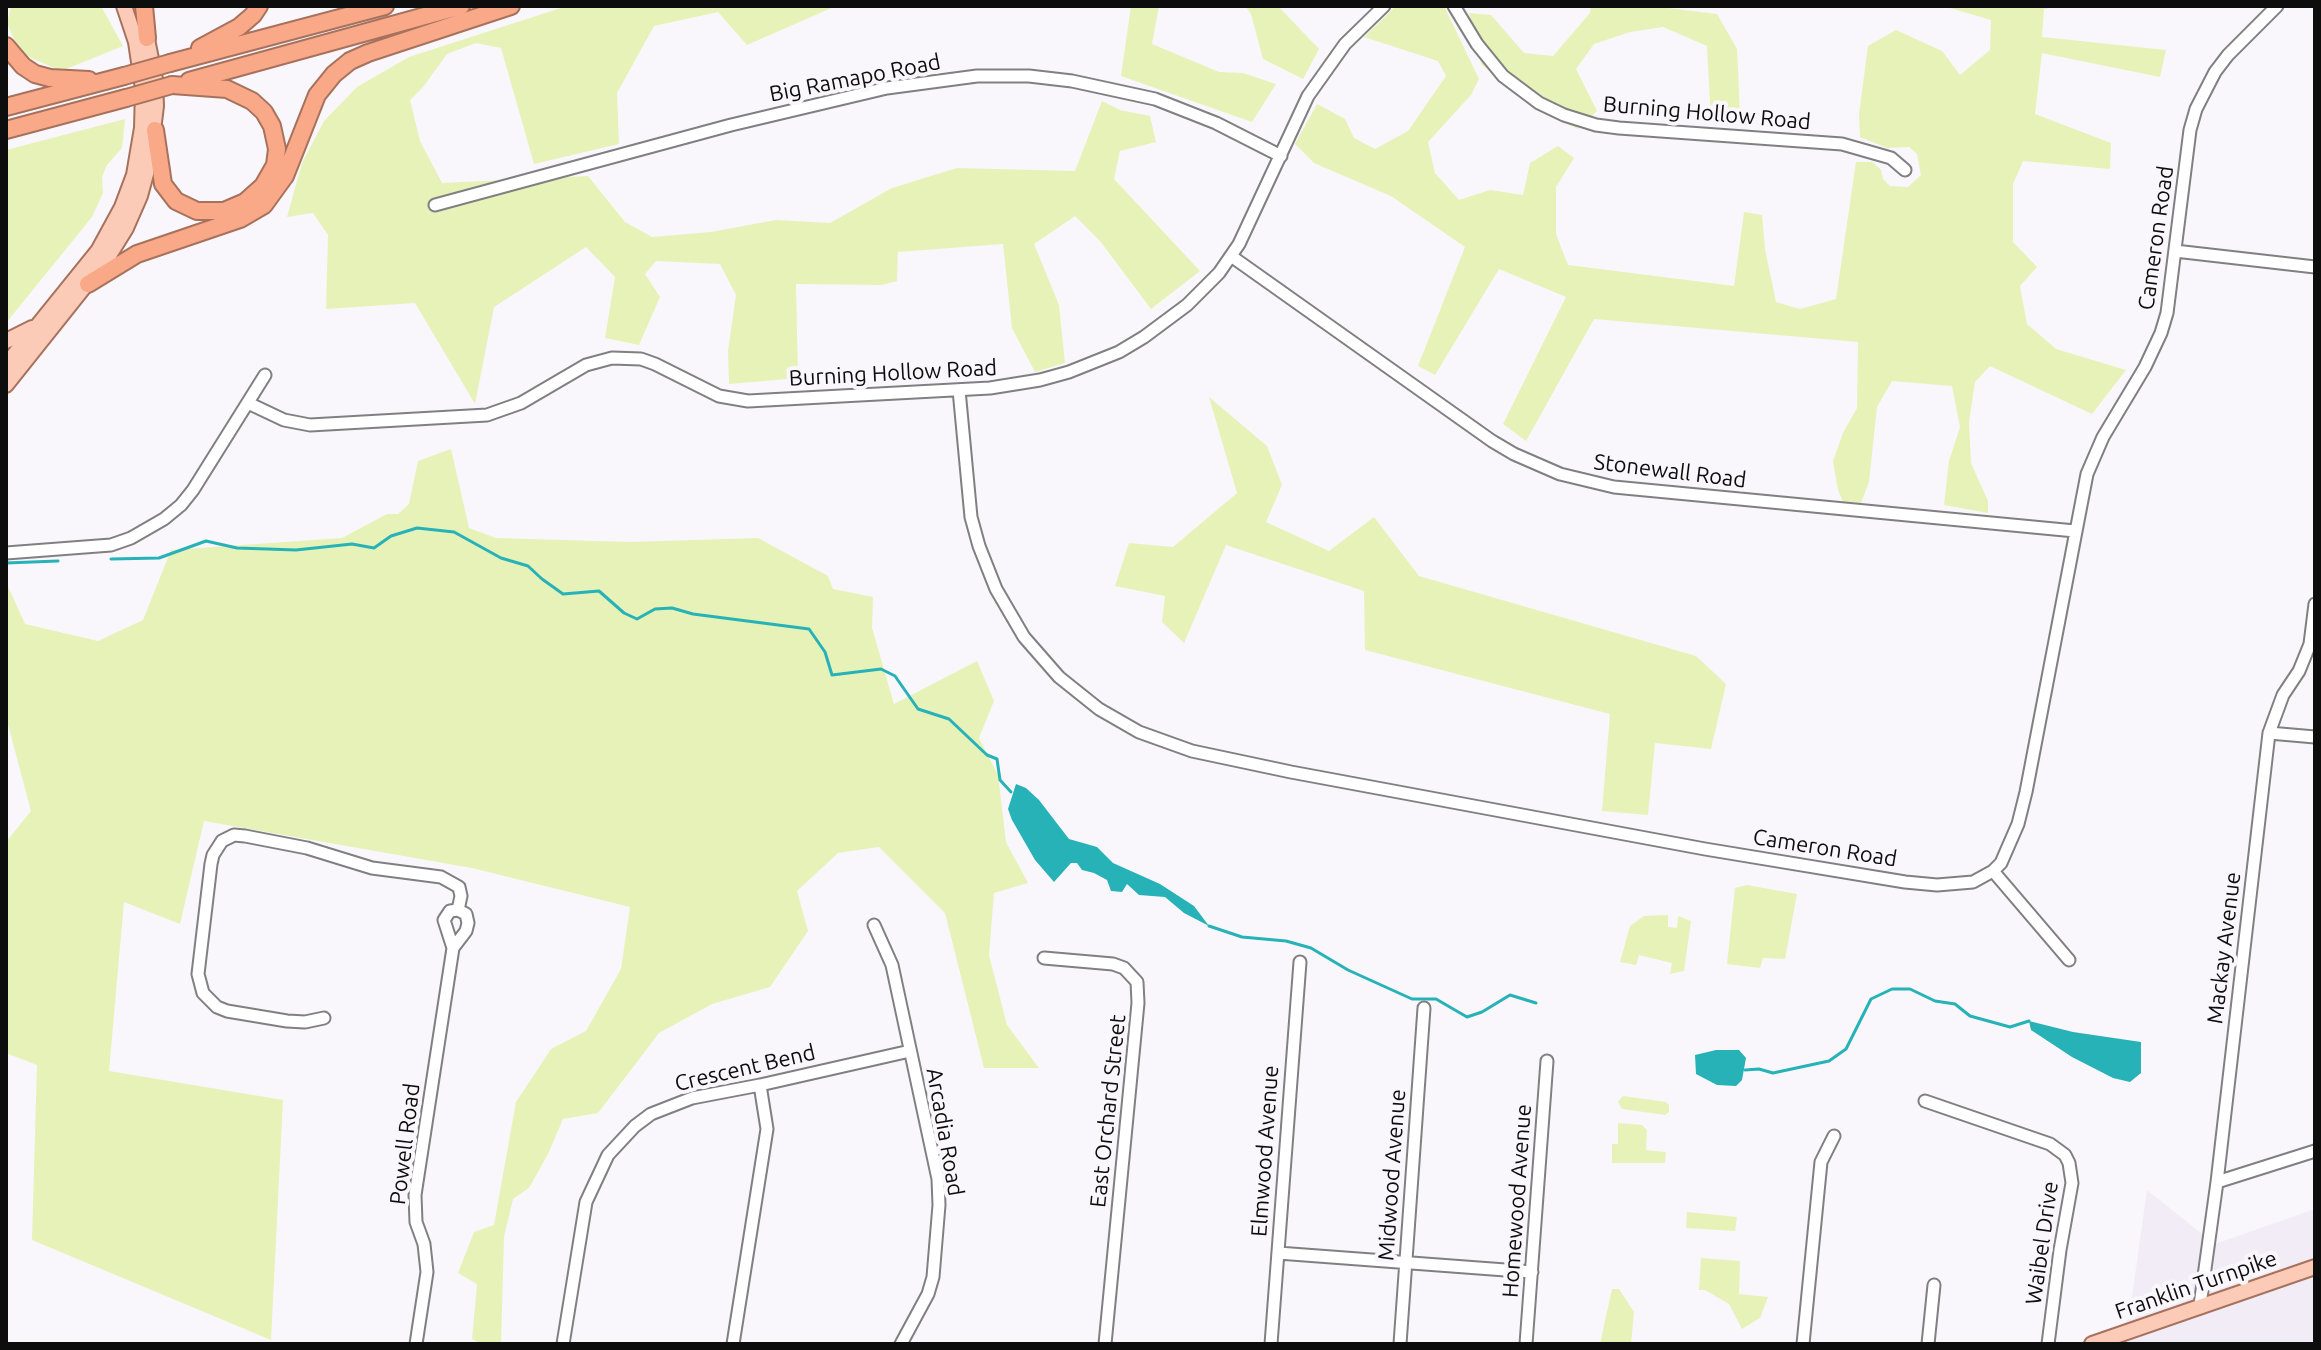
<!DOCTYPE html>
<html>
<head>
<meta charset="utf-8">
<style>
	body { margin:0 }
	#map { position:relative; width:2321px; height:1350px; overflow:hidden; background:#f9f7fb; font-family:Ubuntu,sans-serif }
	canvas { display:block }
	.frame { position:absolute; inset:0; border:8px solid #0e0d0e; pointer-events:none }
</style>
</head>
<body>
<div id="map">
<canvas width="2321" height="1350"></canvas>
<div class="frame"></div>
</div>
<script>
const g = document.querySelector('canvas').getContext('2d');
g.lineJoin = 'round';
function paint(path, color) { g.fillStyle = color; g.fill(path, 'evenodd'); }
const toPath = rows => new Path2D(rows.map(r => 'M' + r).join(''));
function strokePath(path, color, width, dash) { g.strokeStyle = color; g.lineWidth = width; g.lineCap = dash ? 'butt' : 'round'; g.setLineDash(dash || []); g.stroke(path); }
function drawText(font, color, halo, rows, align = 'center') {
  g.font = font + ' Ubuntu,sans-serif'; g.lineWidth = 8; g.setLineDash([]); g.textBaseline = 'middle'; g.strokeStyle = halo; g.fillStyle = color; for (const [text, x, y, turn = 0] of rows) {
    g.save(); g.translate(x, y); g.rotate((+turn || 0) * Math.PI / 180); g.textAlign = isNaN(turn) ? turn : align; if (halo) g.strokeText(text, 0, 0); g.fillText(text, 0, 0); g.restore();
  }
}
const built = toPath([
	[2147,1190,2215,1244,2315,1209,2315,1344,2081,1344,2115,1333,2129,1318]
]);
const green = toPath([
	[11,6,101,6,123,46,61,71,20,53,7,23],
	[567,6,836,6,747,45,718,12,654,26,617,93,619,144,534,164,501,48,476,43,447,54,423,87,410,100,420,141,442,183,588,176,625,222,652,237,711,232,776,220,830,223,892,188,957,168,1075,171,1102,101,1120,110,1150,116,1156,142,1120,151,1114,179,1200,271,1151,309,1100,241,1075,216,1034,244,1059,305,1065,363,1035,372,1012,328,1003,244,898,252,897,281,881,285,796,284,798,378,729,384,728,351,736,295,720,264,656,261,645,274,660,297,639,345,605,338,615,277,586,247,494,307,475,404,415,303,326,309,328,235,313,213,287,217,302,163,324,121,357,87,409,57],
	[1131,6,1159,6,1152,44,1219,72,1243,73,1276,84,1252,122,1121,76],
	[1245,6,1278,6,1319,49,1303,79,1263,59,1251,14],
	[1396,6,1444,6,1479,79,1471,95,1428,142,1435,173,1459,200,1490,190,1523,195,1530,163,1558,146,1574,158,1556,187,1556,234,1568,265,1734,286,1744,212,1762,215,1765,249,1776,302,1800,309,1836,299,1856,162,1873,162,1881,170,1883,179,1890,186,1908,187,1921,175,1917,154,1909,147,1887,148,1860,137,1859,114,1868,46,1896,30,1942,51,1960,75,1990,50,1991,20,1943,6,2059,6,2044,9,2042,37,2166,50,2160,77,2042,53,2035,114,2111,143,2110,169,2023,161,2013,184,2013,242,2037,267,2020,286,2027,324,2056,349,2126,370,2092,414,1990,366,1975,382,1969,422,1971,463,1988,501,1988,513,1944,505,1949,461,1960,427,1952,386,1892,381,1877,407,1869,482,1861,503,1843,502,1838,490,1833,461,1843,433,1857,408,1858,342,1594,319,1526,441,1503,424,1566,297,1499,269,1435,375,1418,366,1465,247,1391,196,1314,163,1295,144,1317,104,1345,119,1354,138,1375,149,1408,131,1446,76,1438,61,1364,37],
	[1591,6,1652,6,1717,14,1737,49,1740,114,1711,122,1707,46,1663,27,1630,32,1594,44,1576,69,1597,111,1578,129,1534,109,1481,64,1469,13,1491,15,1524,53,1553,56,1590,13],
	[125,119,122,148,107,165,102,177,103,193,92,217,6,323,6,150],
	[1209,397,1267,446,1282,485,1266,522,1329,551,1374,517,1419,576,1696,656,1726,684,1711,749,1655,743,1648,815,1602,811,1610,714,1365,650,1364,591,1226,545,1184,643,1162,622,1165,596,1115,586,1129,543,1173,547,1237,493],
	[451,449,469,528,496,538,630,542,758,538,828,576,833,589,873,597,872,628,894,704,977,661,994,701,979,738,998,775,1006,842,1028,883,994,893,989,955,1007,1025,1039,1068,984,1068,945,913,879,847,838,853,797,891,808,931,770,987,712,1004,659,1033,598,1113,563,1119,548,1154,529,1188,513,1199,504,1237,501,1344,482,1344,472,1339,477,1284,458,1273,474,1232,494,1225,516,1102,551,1049,586,1031,621,969,630,907,472,868,204,821,180,924,124,902,109,1071,283,1100,271,1340,32,1240,37,1065,6,1053,6,842,31,811,6,717,6,582,25,624,98,641,143,620,171,550,342,538,387,514,398,514,409,504,418,461],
	[1747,885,1797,894,1785,959,1763,958,1760,968,1727,964,1735,888],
	[1668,915,1668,927,1677,928,1678,916,1691,921,1684,971,1670,974,1672,963,1639,955,1636,965,1620,962,1630,926,1644,916],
	[1623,1096,1666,1102,1669,1105,1669,1112,1665,1115,1622,1109,1618,1102],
	[1618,1123,1642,1125,1647,1130,1646,1150,1666,1152,1665,1163,1612,1163,1612,1144,1618,1144],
	[1687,1212,1737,1217,1735,1231,1686,1228],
	[1701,1258,1740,1261,1739,1294,1768,1297,1760,1318,1742,1329,1729,1304,1705,1290,1699,1290],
	[1612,1289,1619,1289,1634,1312,1631,1344,1600,1344]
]);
const water = toPath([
	[1016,784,1026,788,1039,800,1069,839,1097,847,1113,863,1160,884,1194,906,1209,926,1184,913,1165,897,1139,895,1127,884,1122,892,1111,891,1107,880,1094,873,1082,870,1077,863,1071,863,1054,882,1035,860,1012,820,1008,809],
	[2029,1021,2073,1032,2141,1042,2141,1073,2130,1082,2113,1078,2072,1057,2031,1030],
	[1716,1050,1739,1050,1746,1058,1742,1080,1736,1086,1717,1085,1696,1074,1695,1055]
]);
const stream = toPath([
	[111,559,159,558,206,541,237,548,267,549,296,550,352,544,374,548,391,536,417,528,454,532,501,558,528,566,542,579,563,594,599,591,624,613,637,619,655,609,672,608,693,614,809,629,825,652,832,675,881,669,895,676,918,709,949,719,987,755,997,759,1000,780,1011,792],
	[6,563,58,561],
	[1209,926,1242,937,1286,941,1311,948,1348,970,1412,999,1436,999,1467,1017,1482,1012,1510,995,1536,1003],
	[1745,1070,1759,1069,1773,1073,1829,1061,1846,1049,1871,999,1892,989,1910,989,1935,1001,1955,1004,1970,1016,2010,1027,2029,1021]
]);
const minor = toPath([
	[1454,6,1477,44,1503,76,1539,103,1564,115,1596,125,1619,128,1842,144,1891,158,1905,170],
	[435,205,731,125,887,88,977,76,1029,76,1072,81,1155,99,1216,123,1281,156],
	[2175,251,2315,267],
	[1231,256,1492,441,1514,454,1560,474,1614,487,2075,531],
	[959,390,971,517,979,546,996,589,1024,637,1059,677,1099,709,1139,732,1192,751,1291,772,1705,849,1905,882,1937,885,1973,882,1993,871,2001,863,2018,824,2026,792,2087,474,2103,437,2145,367,2161,333,2167,313,2190,130,2196,109,2215,72,2228,55,2277,6],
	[248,403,284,420,310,425,487,415,521,403,586,365,612,358,641,359,655,364,719,396,748,401,990,388,1040,380,1069,372,1119,352,1144,337,1187,305,1219,273,1239,244,1308,96,1345,44,1384,6],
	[6,553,111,545,131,538,164,519,181,505,193,490,265,375],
	[2269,733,2315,737],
	[1993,871,2069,960],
	[874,925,892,965,938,1179,939,1205,933,1277,928,1294,901,1344],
	[1044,958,1113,964,1124,968,1137,982,1138,1003,1105,1344],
	[324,1018,305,1022,287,1021,227,1011,217,1007,203,993,198,974,211,864,213,855,222,841,234,835,245,836,307,848,372,868,441,877,459,887,461,896,458,910],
	[1925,1101,2050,1144,2065,1155,2069,1163,2072,1183,2060,1250,2048,1344],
	[2217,1182,2315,1151],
	[1278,1253,1532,1272],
	[2200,1305,2217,1182,2269,733,2283,695,2299,671,2310,644,2315,604],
	[416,1344,427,1272,424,1244,416,1222,415,1195,453,948,466,931,468,923,466,914,458,910,450,911,444,920,453,948],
	[563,1344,586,1202,608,1155,635,1126,651,1114,692,1098,760,1085,910,1051],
	[733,1344,767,1129,760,1085],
	[1271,1344,1300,962],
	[1400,1344,1424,1008],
	[1526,1344,1547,1061],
	[1803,1344,1821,1162,1834,1136],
	[1928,1344,1934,1285]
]);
const major = toPath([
	[6,341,32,328],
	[6,365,98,251,122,207,134,175,142,128,143,89,136,42,124,6],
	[6,385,108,257,126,228,140,196,149,163,156,106,155,79,145,29],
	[2092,1344,2315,1267]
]);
const highway = toPath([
	[144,6,147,38],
	[6,46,23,66,35,74,50,78,89,80],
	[200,48,239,27,253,15,259,6],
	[170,63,385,6],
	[189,81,461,6],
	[6,107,124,76],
	[6,130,126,98],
	[155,130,163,184,176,201,197,211,224,211,245,202,263,186,275,165,277,149,272,126,264,112,252,101,227,89,172,85],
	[88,284,137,254,240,219,264,205,285,176,317,95,334,74,350,61,368,53,511,6]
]);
const highwayBridge = toPath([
	[124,76,170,63],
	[126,98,172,85]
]);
const streetNames = [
	["Big Ramapo Road",855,78,-11],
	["Burning Hollow Road",1707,113,5],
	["Cameron Road",2156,238,-82],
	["Burning Hollow Road",893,373,-3],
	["Stonewall Road",1670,471,7],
	["Cameron Road",1825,848,9],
	["Mackay Avenue",2224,948,-83],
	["Crescent Bend",745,1068,-13],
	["East Orchard Street",1108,1111,-84],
	["Arcadia Road",945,1132,80],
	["Powell Road",405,1144,-83],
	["Elmwood Avenue",1265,1151,-86],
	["Midwood Avenue",1392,1175,-86],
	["Homewood Avenue",1517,1201,-86],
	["Waibel Drive",2042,1243,-82],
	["Franklin Turnpike",2196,1285,-19]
];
paint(built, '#f2ecf7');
paint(green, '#e7f2b9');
paint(water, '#27b2b8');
strokePath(stream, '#27b2b8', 3);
strokePath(minor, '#807f82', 15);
strokePath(major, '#a7725d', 18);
strokePath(highway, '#a7725d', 20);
strokePath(minor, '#fff', 11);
strokePath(major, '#fbcbb8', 14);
strokePath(highway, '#f9a888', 16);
strokePath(highwayBridge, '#a7725d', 20, []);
strokePath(highwayBridge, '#f9a888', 16);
drawText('22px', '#0e0d0e', '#f9f7fb', streetNames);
</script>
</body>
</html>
